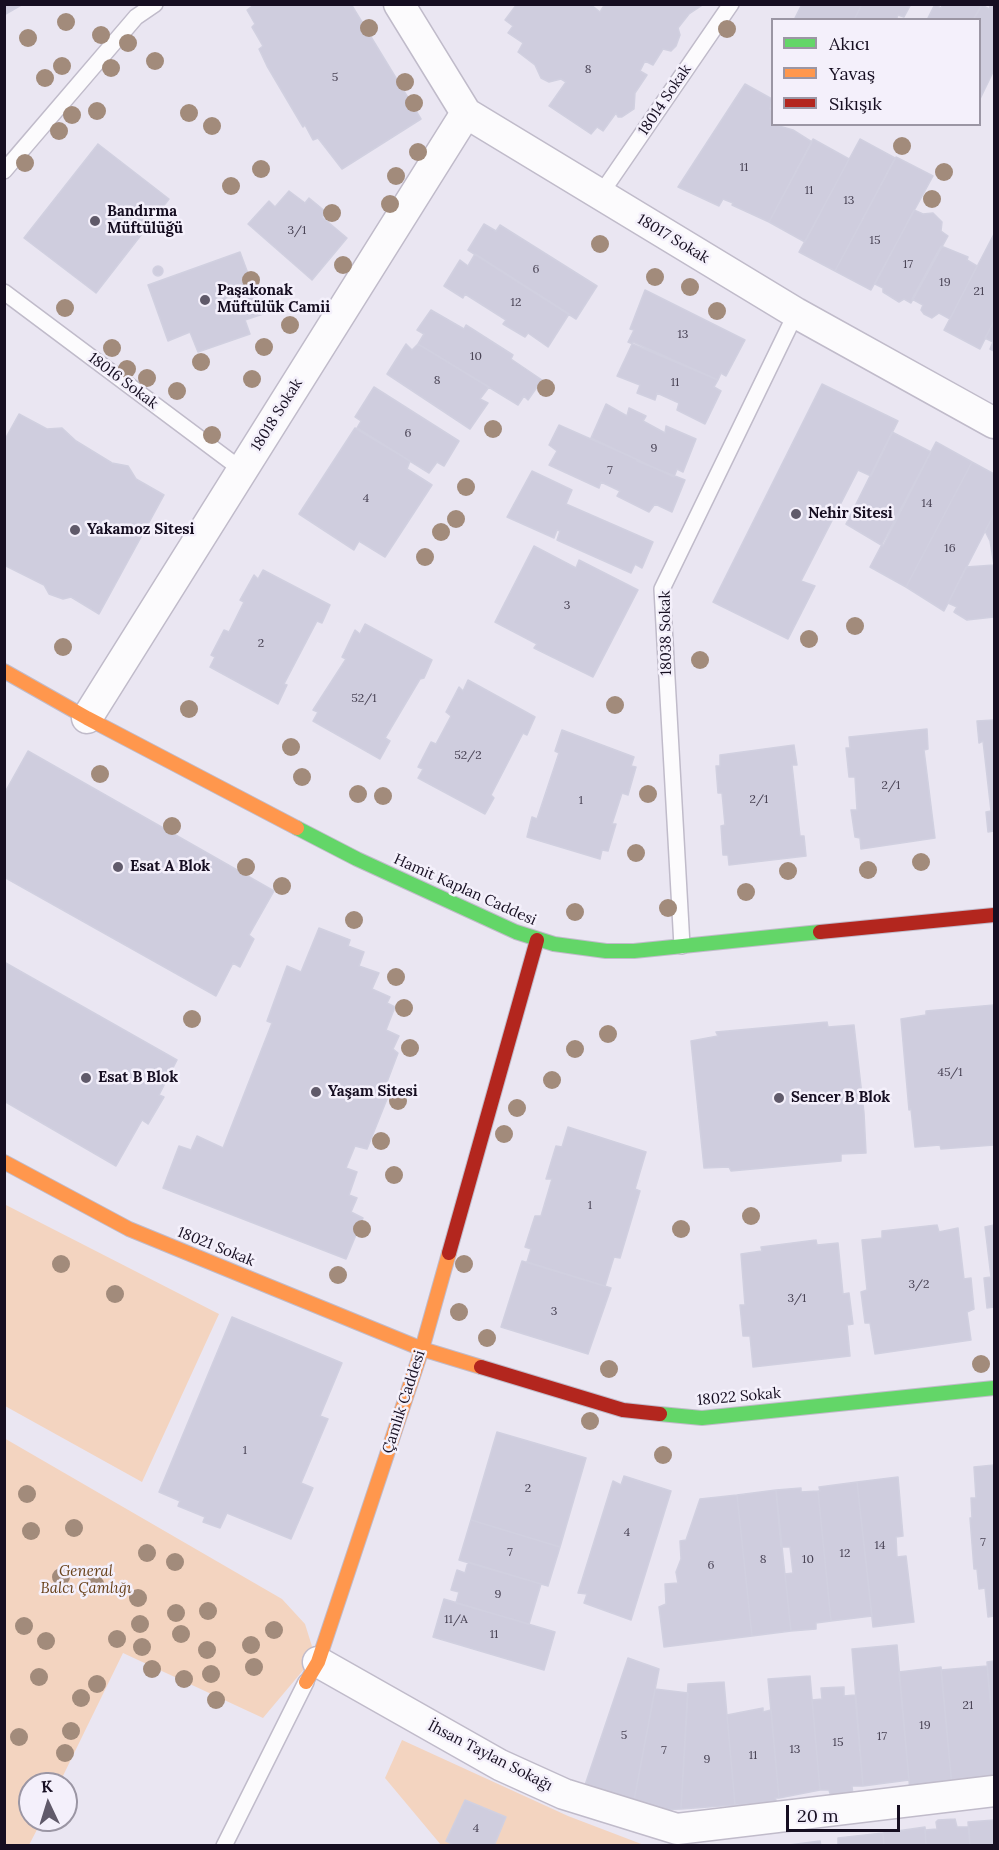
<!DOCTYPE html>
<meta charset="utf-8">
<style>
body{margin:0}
#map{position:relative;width:999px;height:1850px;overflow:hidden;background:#eae6f2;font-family:Lora,serif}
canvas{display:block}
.frame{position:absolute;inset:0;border:6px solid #160e21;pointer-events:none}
.legend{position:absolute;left:771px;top:18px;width:210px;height:108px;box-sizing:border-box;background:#f4f0fb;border:2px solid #9b96a4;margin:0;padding:8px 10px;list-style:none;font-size:18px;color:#160e21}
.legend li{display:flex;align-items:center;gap:12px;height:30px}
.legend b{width:30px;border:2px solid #9b96a4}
.north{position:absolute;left:18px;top:1772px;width:60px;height:60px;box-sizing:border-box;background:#f4f0fb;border:2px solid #9b96a4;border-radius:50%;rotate:356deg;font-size:16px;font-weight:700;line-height:24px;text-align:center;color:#160e21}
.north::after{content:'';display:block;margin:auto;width:21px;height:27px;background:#605a6a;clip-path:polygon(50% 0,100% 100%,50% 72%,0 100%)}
.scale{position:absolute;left:786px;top:1805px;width:114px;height:27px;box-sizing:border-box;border:3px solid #160e21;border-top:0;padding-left:8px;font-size:18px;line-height:21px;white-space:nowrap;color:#160e21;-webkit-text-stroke:4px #f4f0fb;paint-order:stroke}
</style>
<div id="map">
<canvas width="999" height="1850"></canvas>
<div class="frame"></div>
<ul class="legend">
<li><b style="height:8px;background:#63d668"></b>Akıcı</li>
<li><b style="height:8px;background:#ff974d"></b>Yavaş</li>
<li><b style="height:8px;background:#b3261e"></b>Sıkışık</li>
</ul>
<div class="north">K</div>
<div class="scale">20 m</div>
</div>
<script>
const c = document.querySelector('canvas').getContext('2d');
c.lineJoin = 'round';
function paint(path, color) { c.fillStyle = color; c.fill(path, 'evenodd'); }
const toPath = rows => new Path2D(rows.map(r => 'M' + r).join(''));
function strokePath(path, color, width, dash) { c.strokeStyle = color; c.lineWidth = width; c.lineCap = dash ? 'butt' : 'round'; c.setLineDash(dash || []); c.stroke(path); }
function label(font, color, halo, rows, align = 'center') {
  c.font = font + ' Lora,serif'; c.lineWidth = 5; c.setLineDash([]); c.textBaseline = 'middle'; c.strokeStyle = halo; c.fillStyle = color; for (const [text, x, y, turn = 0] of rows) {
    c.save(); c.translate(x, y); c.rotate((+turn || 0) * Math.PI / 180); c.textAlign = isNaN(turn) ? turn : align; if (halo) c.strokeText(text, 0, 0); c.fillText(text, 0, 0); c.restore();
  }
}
paint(toPath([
 [4,1204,219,1314,142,1482,5,1406],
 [4,1438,282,1599,305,1624,315,1656,263,1718,123,1653,59,1784,30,1784,30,1820,42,1820,29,1845,5,1845],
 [402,1740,568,1816,644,1845,441,1845,385,1778]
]), '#f3d4c0');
const building = toPath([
 [4,4,23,4,4,15,4,4],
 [255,4,351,4,421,119,342,169,318,138,313,140,305,125,303,127,267,66,259,49,263,46,252,27,255,24,247,10,255,4],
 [517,4,590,4,600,12,605,4,704,4,689,14,678,28,680,35,676,46,671,51,663,49,653,65,645,61,640,71,647,75,635,93,634,109,622,117,618,117,616,113,603,131,597,127,591,134,549,106,566,82,561,79,549,82,541,78,535,65,518,52,523,43,508,33,513,26,505,20,517,4],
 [802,4,862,4,854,20,794,20,802,4],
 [862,4,911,4,904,17,898,15,896,20,854,20,862,4],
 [935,4,941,8,943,4,982,4,973,20,927,20,935,4],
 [991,4,994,6,994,70,980,99,980,20,973,20,982,5,989,9,991,4],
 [745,84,772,99,770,109,772,111,772,124,793,130,812,142,769,222,732,205,733,203,723,199,719,206,678,187,745,84],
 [813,139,849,159,805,242,769,222,813,139],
 [860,139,895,158,835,271,799,252,860,139],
 [98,144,169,199,96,293,24,238,98,144],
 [896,157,933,176,871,290,835,271,896,157],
 [289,191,305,203,309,198,326,212,322,217,347,238,312,280,248,224,269,201,275,207,289,191],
 [914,210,923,214,933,213,942,222,941,231,948,236,911,303,904,299,899,302,883,292,883,288,875,284,914,210],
 [484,224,496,231,500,225,597,286,576,319,468,250,484,224],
 [994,234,994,321,980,349,944,330,994,234],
 [941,246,968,257,967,260,977,266,950,319,939,313,932,318,924,314,921,310,923,305,912,299,941,246],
 [240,252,263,314,245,320,250,334,198,352,190,332,168,341,148,285,240,252],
 [475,254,569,314,548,347,528,333,525,337,503,324,506,320,465,294,463,298,444,286,460,260,468,266,475,254],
 '153 271a5 5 0 1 1 10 0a5 5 0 1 1-10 0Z',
 [645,290,745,340,726,376,721,373,718,380,628,342,634,330,630,329,645,290],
 [431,310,464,329,466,325,513,355,511,359,542,380,528,400,524,396,518,405,418,344,424,334,417,330,431,310],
 [994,321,994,351,990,349,993,342,985,338,994,321],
 [633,342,718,380,714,387,721,391,705,424,677,410,679,403,657,393,655,400,637,393,640,385,617,376,633,342],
 [406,344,412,350,418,344,489,387,480,399,488,403,470,429,387,374,406,344],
 [822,384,898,421,871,476,858,470,801,581,815,586,788,639,713,602,822,384],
 [374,387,459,441,444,466,437,462,429,473,357,428,361,421,355,417,374,387],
 [606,404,627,416,629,408,646,416,643,421,665,433,666,426,696,439,683,472,677,469,674,477,591,438,606,404],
 [19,414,47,429,62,428,76,441,112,463,128,466,136,479,164,495,99,614,71,597,63,599,49,594,44,585,4,565,4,441,19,414],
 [559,425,636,459,637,461,685,480,672,512,655,504,649,512,617,496,620,491,601,482,599,488,549,465,557,451,549,445,559,425],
 [355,428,410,461,407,469,432,485,385,557,359,541,354,550,299,514,355,428],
 [892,432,931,452,883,546,846,524,892,432],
 [936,442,972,462,906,587,870,567,936,442],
 [972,462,994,474,994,514,944,611,906,587,972,462],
 [532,471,572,490,566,504,653,542,642,568,635,564,631,573,557,540,560,531,557,530,554,538,507,517,532,471],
 [994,514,994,617,967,620,954,612,957,607,948,603,966,567,994,565,990,541,985,531,994,514],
 [534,546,576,568,579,560,638,590,593,677,534,648,537,644,495,622,534,546],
 [263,570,330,605,322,623,317,621,284,684,287,685,278,704,210,667,215,657,211,655,224,630,229,632,244,602,240,600,254,575,258,579,263,570],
 [365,624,432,660,424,678,420,679,385,738,390,741,380,759,313,721,318,712,313,710,346,659,342,657,355,630,360,634,365,624],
 [468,680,535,717,527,735,523,733,491,795,494,798,485,814,418,778,423,769,418,767,431,742,436,744,451,716,446,712,459,687,463,691,468,680],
 [994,720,994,831,988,832,986,812,991,811,983,741,979,743,977,721,994,720],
 [927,729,928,749,924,750,935,838,861,849,860,838,855,837,851,810,857,810,855,777,849,777,846,748,850,748,849,737,927,729],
 [562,730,634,757,631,766,636,767,628,795,622,793,612,824,616,824,608,851,602,850,600,859,527,837,532,817,537,819,559,753,555,751,562,730],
 [794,745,797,765,792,765,800,836,804,836,806,856,729,865,728,855,723,855,721,826,725,825,722,793,718,793,716,766,720,766,720,755,794,745],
 [28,751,274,891,249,935,254,939,240,967,233,963,216,996,4,877,4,794,28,751],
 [319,928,350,940,348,946,364,952,359,966,379,973,372,989,390,997,387,1003,395,1007,386,1030,399,1036,393,1049,398,1053,384,1090,389,1094,367,1149,355,1146,346,1168,357,1172,349,1195,357,1198,351,1212,363,1218,346,1259,163,1188,179,1146,191,1150,197,1136,223,1148,272,1023,267,1021,287,966,301,972,319,928],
 [4,962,177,1060,159,1095,164,1097,148,1124,142,1120,116,1166,4,1101,4,962],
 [994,1005,994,1145,941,1149,940,1145,915,1147,911,1109,909,1110,901,1019,926,1015,926,1011,994,1005],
 [827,1022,828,1027,854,1025,864,1113,866,1153,841,1154,841,1161,731,1171,729,1167,704,1168,691,1041,718,1036,716,1032,827,1022],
 [568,1127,646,1152,635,1189,640,1191,620,1258,614,1257,605,1286,527,1262,531,1249,525,1247,535,1216,541,1216,552,1179,546,1179,556,1146,562,1147,568,1127],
 [937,1225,939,1232,958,1228,964,1279,971,1278,974,1309,967,1312,971,1340,875,1354,870,1323,865,1323,861,1292,867,1290,862,1240,882,1238,882,1231,937,1225],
 [994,1225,994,1313,994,1307,987,1308,984,1278,991,1277,985,1227,994,1225],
 [816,1240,817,1245,838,1243,843,1294,849,1293,853,1324,847,1325,850,1356,753,1367,750,1336,743,1336,740,1305,745,1305,741,1254,762,1251,761,1247,816,1240],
 [522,1261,611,1288,588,1354,501,1327,522,1261],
 [232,1317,342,1363,320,1416,328,1419,301,1483,313,1488,291,1539,227,1513,220,1528,203,1522,205,1517,178,1506,180,1501,159,1492,232,1317],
 [497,1432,586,1458,560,1547,471,1520,497,1432],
 [994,1465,994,1616,988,1617,985,1588,979,1589,977,1569,974,1569,970,1518,972,1518,971,1498,976,1498,974,1467,994,1465],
 [624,1476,671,1491,631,1620,584,1603,587,1594,578,1593,613,1481,621,1485,624,1476],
 [898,1477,903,1536,896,1537,897,1557,906,1556,914,1622,873,1627,857,1482,898,1477],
 [857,1482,872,1616,831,1621,818,1491,820,1491,819,1487,857,1482],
 [801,1488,801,1492,818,1491,831,1621,816,1623,816,1629,791,1631,785,1574,793,1573,790,1547,781,1547,776,1490,801,1488],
 [776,1490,791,1631,752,1636,737,1495,776,1490],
 [737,1495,752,1636,664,1647,659,1607,666,1604,665,1584,678,1583,676,1572,681,1559,680,1541,686,1540,700,1499,737,1495],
 [471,1520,560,1547,548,1586,459,1560,471,1520],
 [468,1562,541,1584,529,1624,456,1603,459,1592,451,1590,457,1570,465,1573,468,1562],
 [444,1599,555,1632,544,1670,433,1637,444,1599],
 [897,1645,909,1780,863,1786,852,1649,897,1645],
 [628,1658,659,1669,632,1811,582,1794,628,1658],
 [994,1661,994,1741,987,1662,994,1661],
 [987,1666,994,1741,994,1783,952,1786,941,1670,987,1666],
 [941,1667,952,1786,910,1791,899,1672,941,1667],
 [810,1676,820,1790,779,1798,768,1679,810,1676],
 [724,1682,735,1805,681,1809,688,1684,724,1682],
 [844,1687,844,1696,855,1695,863,1786,852,1786,853,1795,831,1797,829,1790,820,1790,812,1700,822,1699,821,1688,844,1687],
 [655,1689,688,1693,681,1809,632,1811,655,1689],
 [763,1708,763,1712,771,1710,779,1798,775,1798,777,1802,735,1805,727,1715,763,1708],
 [465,1800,506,1817,494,1846,456,1846,446,1841,465,1800],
 [955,1819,957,1827,969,1827,970,1846,926,1846,925,1830,937,1829,936,1822,938,1820,955,1819],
 [994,1820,994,1846,970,1846,968,1822,994,1820],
 [925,1827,926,1846,884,1846,883,1833,925,1827],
 [883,1833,884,1846,838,1846,838,1838,883,1833],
 [820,1841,821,1846,781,1846,820,1841]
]);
paint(building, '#cfcdde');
strokePath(building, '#d1d0e0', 1.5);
const lane = toPath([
 [4,171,136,17,155,4],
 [600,195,731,4],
 [4,292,242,470],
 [682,946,662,589,796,313],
 [224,1846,306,1682]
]);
const street = toPath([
 [399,4,466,113,796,313,994,423],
 [87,718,466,113],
 [318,1662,500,1765,564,1794,677,1829,994,1791]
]);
const fast = toPath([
 [297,828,357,859,516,932,554,944,606,951,634,951,820,932],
 [660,1414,702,1418,994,1388]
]);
const slow = toPath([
 [4,671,87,718,297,828],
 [4,1162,129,1229,422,1349,481,1367],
 [306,1682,318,1662,422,1349,449,1253]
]);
const jam = toPath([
 [820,932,994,915],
 [449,1253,537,940],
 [481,1367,623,1410,660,1414]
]);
strokePath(lane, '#c0bbca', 18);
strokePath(street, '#c0bbca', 33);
strokePath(fast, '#c0bbca', 16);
strokePath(slow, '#c0bbca', 16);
strokePath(jam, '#c0bbca', 16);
strokePath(lane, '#fcfbfd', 15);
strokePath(street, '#fcfbfd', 30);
strokePath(fast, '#63d668', 14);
strokePath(slow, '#ff974d', 14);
strokePath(jam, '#b3261e', 14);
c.fillStyle = '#a28b7b';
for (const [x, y] of [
 [66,22],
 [369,28],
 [727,29],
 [101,35],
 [28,38],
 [128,43],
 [155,61],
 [62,66],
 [111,68],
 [45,78],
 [405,82],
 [414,103],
 [97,111],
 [189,113],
 [72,115],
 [212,126],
 [59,131],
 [902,146],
 [418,152],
 [25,163],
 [261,169],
 [944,172],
 [396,176],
 [231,186],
 [932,199],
 [390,204],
 [332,213],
 [600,244],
 [343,265],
 [655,277],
 [251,280],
 [690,287],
 [65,308],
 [717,311],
 [290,325],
 [264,347],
 [112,348],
 [201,362],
 [127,369],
 [147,378],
 [252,379],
 [546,388],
 [177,391],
 [493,429],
 [212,435],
 [466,487],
 [456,519],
 [441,532],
 [425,557],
 [855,626],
 [809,639],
 [63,647],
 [700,660],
 [615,705],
 [189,709],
 [291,747],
 [100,774],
 [302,777],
 [358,794],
 [648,794],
 [383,796],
 [172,826],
 [636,853],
 [921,862],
 [246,867],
 [868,870],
 [788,871],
 [282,886],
 [746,892],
 [668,908],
 [575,912],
 [354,920],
 [396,977],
 [404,1008],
 [192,1019],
 [608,1034],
 [410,1048],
 [575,1049],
 [552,1080],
 [398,1101],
 [517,1108],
 [504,1134],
 [381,1141],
 [394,1175],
 [751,1216],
 [362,1229],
 [681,1229],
 [61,1264],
 [464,1264],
 [338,1275],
 [115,1294],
 [459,1312],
 [487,1338],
 [981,1364],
 [609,1369],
 [590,1421],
 [663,1455],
 [27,1494],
 [74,1528],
 [31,1531],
 [147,1553],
 [175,1562],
 [61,1577],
 [95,1584],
 [138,1598],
 [208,1611],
 [176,1613],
 [140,1624],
 [24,1626],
 [274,1630],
 [181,1634],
 [117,1639],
 [46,1641],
 [251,1645],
 [142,1647],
 [207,1650],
 [254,1667],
 [152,1669],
 [211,1674],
 [39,1677],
 [184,1679],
 [97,1684],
 [81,1698],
 [216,1700],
 [71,1731],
 [19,1737],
 [65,1753]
]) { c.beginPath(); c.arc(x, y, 9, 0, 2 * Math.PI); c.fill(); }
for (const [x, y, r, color] of [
 [95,221,6,"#605a6a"],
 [205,300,6,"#605a6a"],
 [796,514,6,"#605a6a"],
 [75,530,6,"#605a6a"],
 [118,867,6,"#605a6a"],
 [86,1078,6,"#605a6a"],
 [316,1092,6,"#605a6a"],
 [779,1098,6,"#605a6a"]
]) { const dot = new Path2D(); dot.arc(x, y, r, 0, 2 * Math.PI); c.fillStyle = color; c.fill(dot); strokePath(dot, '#f4f0fb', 2); }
label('12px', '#484254', null, [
 ["8",588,70],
 ["5",335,78],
 ["11",744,168],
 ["11",809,191],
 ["13",849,201],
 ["3/1",297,231],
 ["15",875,241],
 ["17",908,265],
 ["6",536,270],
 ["19",945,283],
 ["21",979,292],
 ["12",516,303],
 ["13",683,335],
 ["10",476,357],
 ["8",437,381],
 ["11",675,383],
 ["6",408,434],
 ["9",654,449],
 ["7",610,471],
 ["4",366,499],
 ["14",927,504],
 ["16",950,549],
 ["3",567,606],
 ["2",261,644],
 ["52/1",364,699],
 ["52/2",468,756],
 ["2/1",891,786],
 ["2/1",759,800],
 ["1",581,801],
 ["45/1",950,1073],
 ["1",590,1206],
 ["3/2",919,1285],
 ["3/1",797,1299],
 ["3",554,1312],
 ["1",245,1451],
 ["2",528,1489],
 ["4",627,1533],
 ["7",983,1543],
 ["14",880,1546],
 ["7",510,1553],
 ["12",845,1554],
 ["8",763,1560],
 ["10",808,1560],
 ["6",711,1566],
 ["9",498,1595],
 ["11/A",456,1620],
 ["11",494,1635],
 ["21",968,1706],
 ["19",925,1726],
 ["5",624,1736],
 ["17",882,1737],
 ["15",838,1743],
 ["13",795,1750],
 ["7",664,1751],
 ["11",753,1756],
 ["9",707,1760],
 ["4",476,1829]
]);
label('15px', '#160e21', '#f4f0fb', [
 ["18014 Sokak",665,100,-56],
 ["18017 Sokak",673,239,31],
 ["18016 Sokak",123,381,37],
 ["18018 Sokak",277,415,-58],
 ["18038 Sokak",666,633,-91],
 ["Hamit Kaplan Caddesi",465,890,24],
 ["18021 Sokak",216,1247,22],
 ["18022 Sokak",739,1397,-5],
 ["Çamlık Caddesi",404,1402,-72],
 ["İhsan Taylan Sokağı",490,1756,27]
]);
label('bold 15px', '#160e21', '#f4f0fb', [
 ["Bandırma",107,212],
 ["Müftülüğü",107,229],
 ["Paşakonak",217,291],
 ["Müftülük Camii",217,308],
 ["Nehir Sitesi",808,514],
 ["Yakamoz Sitesi",87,530],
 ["Esat A Blok",130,867],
 ["Esat B Blok",98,1078],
 ["Yaşam Sitesi",328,1092],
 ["Sencer B Blok",791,1098]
], 'left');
label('italic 15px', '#68411a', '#f4f0fb', [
 ["General",86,1572],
 ["Balcı Çamlığı",86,1589]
]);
</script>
